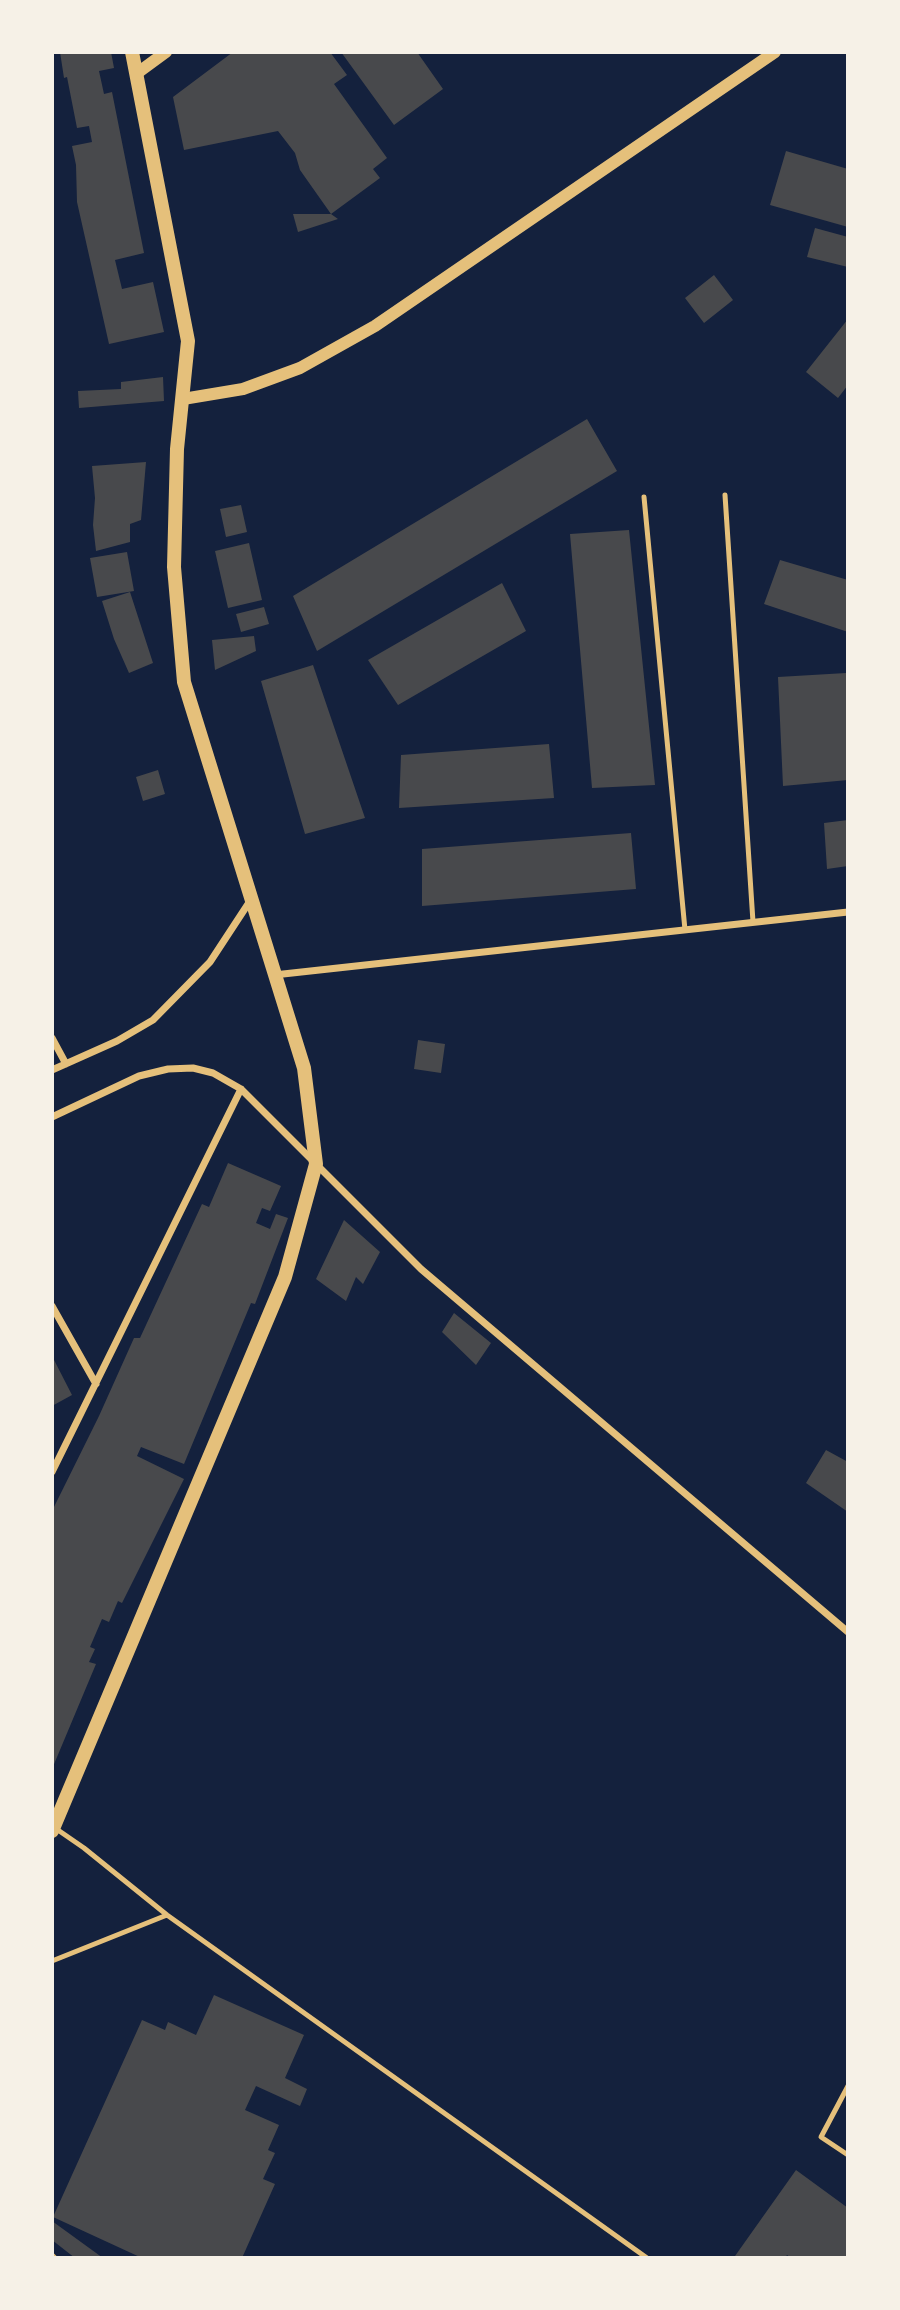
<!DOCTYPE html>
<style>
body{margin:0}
#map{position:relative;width:900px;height:2310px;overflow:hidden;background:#14213d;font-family:"Libre Baskerville",serif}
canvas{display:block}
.frame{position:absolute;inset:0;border:54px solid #f6f1e7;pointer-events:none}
</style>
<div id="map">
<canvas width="900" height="2310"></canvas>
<div class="frame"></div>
</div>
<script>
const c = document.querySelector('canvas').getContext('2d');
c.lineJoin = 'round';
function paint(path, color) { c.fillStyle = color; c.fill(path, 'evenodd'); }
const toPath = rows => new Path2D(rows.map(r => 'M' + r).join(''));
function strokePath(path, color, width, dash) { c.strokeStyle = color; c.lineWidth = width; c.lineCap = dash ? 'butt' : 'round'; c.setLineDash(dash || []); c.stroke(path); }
paint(toPath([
 [60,52,111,52,114,68,99,71,104,94,112,92,144,253,115,260,122,289,153,282,164,332,109,344,77,202,76,165,72,146,92,142,89,126,77,128,67,77,64,78],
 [233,52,330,52,347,75,334,84,387,158,373,169,380,178,331,214,300,170,295,153,278,131,184,150,173,97],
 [341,52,417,52,443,89,394,125],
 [786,151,848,169,848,227,770,205],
 [293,214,331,214,338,219,298,232],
 [815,228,848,237,848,267,807,257],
 [714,275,733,300,704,323,685,298],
 [848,319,848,385,838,398,806,372],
 [163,377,164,401,79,408,78,391,121,389,121,382],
 [587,419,617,471,317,651,293,596],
 [146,462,141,520,130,524,130,542,96,551,93,525,95,498,92,466],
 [241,505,247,532,226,537,220,509],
 [629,530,655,785,592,788,570,534],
 [249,543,262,600,228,608,215,551],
 [127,552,134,591,97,597,90,558],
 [780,560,848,580,848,632,764,604],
 [502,583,526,631,398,705,368,660],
 [130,592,153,663,129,673,114,639,102,601],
 [264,607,269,624,241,632,236,614],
 [254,636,256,651,215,670,212,640],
 [313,665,365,818,305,834,261,681],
 [846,673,848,780,783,786,778,677],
 [549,744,554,798,399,808,401,755],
 [158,770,165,794,143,801,136,777],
 [848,820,848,866,827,869,824,823],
 [631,833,636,889,422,906,422,849],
 [418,1040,445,1044,441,1073,414,1069],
 [228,1163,281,1186,270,1211,262,1208,256,1223,270,1229,276,1214,288,1218,255,1304,251,1303,184,1464,141,1447,137,1456,184,1479,122,1603,118,1601,109,1622,102,1619,90,1647,95,1649,89,1662,96,1664,52,1769,52,1511,99,1416,134,1338,140,1338,202,1204,209,1207],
 [344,1220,380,1252,363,1284,356,1277,346,1301,316,1279],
 [454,1313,491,1343,476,1365,442,1332],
 [52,1356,72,1395,52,1406],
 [826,1450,848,1462,848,1512,806,1483],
 [214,1995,304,2035,285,2078,307,2089,300,2106,256,2086,245,2110,279,2125,268,2150,275,2153,263,2179,275,2184,242,2258,142,2258,53,2217,142,2020,165,2030,168,2022,196,2035],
 [796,2170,848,2208,848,2258,791,2258,787,2255,785,2258,737,2258,735,2256],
 [52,2221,103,2258,75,2258,52,2240]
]), '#48494c');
strokePath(toPath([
 [725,495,753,922],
 [644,497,685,930],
 [55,1828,84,1848,167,1915,647,2258],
 [52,1961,167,1915],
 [848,2086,821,2137,848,2155],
 [52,2255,55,2258]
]), '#e5c07b', 5);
strokePath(toPath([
 [274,975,848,912],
 [52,1038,66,1064],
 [52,1070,117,1041,153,1020,210,962,250,901],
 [52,1117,139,1076,168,1069,193,1068,213,1073,241,1089,421,1269,848,1632],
 [52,1306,96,1384],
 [52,1472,241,1089]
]), '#e5c07b', 7);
strokePath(toPath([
 [136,74,166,52],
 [183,399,243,389,300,368,375,326,775,52]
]), '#e5c07b', 12);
strokePath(toPath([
 [52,1831,285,1277,316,1164,304,1068,184,682,174,567,177,449,188,341,132,52]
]), '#e5c07b', 14);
</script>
